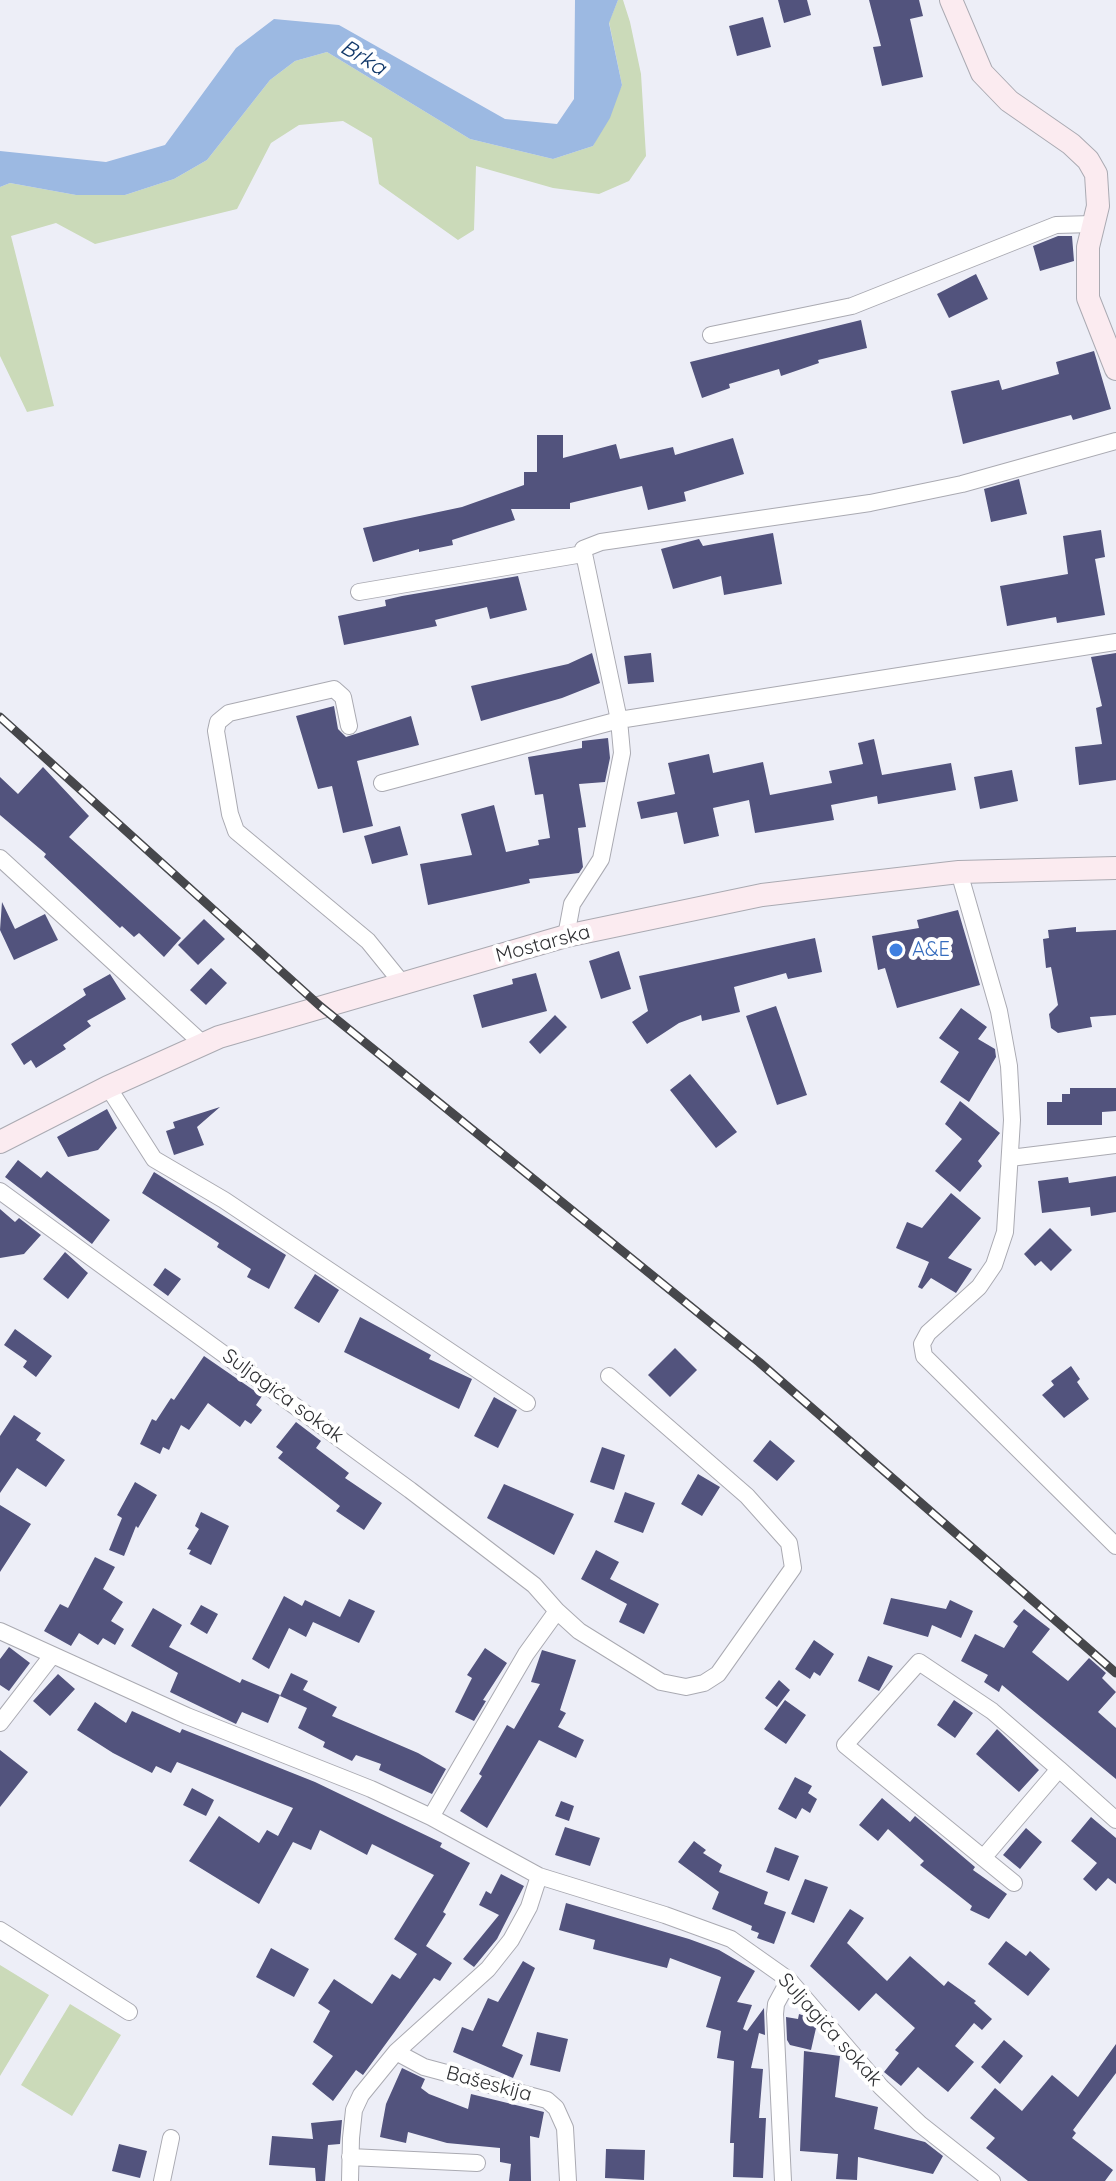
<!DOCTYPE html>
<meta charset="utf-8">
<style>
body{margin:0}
canvas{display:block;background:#edeef7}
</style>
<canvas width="1116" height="2181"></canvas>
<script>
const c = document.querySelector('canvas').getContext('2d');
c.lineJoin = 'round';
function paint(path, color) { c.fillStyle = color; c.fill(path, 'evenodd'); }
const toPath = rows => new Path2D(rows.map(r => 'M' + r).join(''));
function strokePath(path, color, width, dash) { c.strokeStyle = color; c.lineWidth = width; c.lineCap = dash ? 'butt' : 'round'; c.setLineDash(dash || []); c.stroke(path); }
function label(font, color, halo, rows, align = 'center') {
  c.font = font + ' Quicksand,sans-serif'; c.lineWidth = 8; c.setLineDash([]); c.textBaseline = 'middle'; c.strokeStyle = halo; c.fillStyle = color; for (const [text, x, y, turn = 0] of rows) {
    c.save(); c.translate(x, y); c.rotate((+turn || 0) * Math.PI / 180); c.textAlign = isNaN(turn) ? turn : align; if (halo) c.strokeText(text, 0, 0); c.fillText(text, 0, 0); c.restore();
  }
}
paint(toPath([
 [618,0,623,0,630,22,641,74,646,156,629,181,599,194,553,188,476,166,474,230,458,240,379,184,372,138,343,121,299,125,271,143,237,209,95,244,56,223,11,236,54,406,27,412,0,356,0,187,10,183,76,195,125,195,174,179,207,160,270,80,295,61,327,52,470,139,553,159,593,146,622,85,609,22],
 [0,1965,49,1995,0,2076],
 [70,2004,121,2035,72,2116,21,2085]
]), '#cbdab9');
paint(toPath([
 [575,0,618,0,609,23,622,85,610,118,593,146,553,159,470,139,327,52,295,61,270,80,207,160,174,179,125,195,76,195,10,183,0,187,0,151,106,162,165,145,236,48,274,19,339,25,505,119,557,124,574,99]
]), '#9cb9e2');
paint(toPath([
 [778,0,807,0,811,15,784,23],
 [869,0,919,0,923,16,910,19,923,77,882,86,873,47,881,46],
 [763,17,771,47,737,56,729,26],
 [1058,236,1072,236,1074,261,1040,271,1033,246],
 [976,274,988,299,949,318,937,294],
 [861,320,867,348,818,360,819,363,781,376,779,369,729,384,730,388,702,398,690,362],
 [1094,351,1111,409,1073,420,1071,415,963,444,951,391,999,380,1002,390,1059,374,1056,362],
 [537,435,563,435,563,458,616,444,620,459,673,447,675,455,733,438,744,474,684,492,686,501,648,510,642,486,570,503,570,509,511,509,515,520,452,540,453,545,419,552,419,549,373,562,363,528,462,507,524,485,524,472,537,472],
 [1019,479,1027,514,991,522,984,489],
 [1101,530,1105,557,1095,559,1105,615,1057,623,1056,617,1007,626,1000,586,1068,574,1063,536],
 [773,533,782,584,724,595,721,576,673,589,661,549,699,539,703,546],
 [518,576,527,610,490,619,487,607,435,620,437,626,344,645,338,616,386,606,385,600,402,596],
 [592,653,600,683,562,698,481,721,471,686,568,664],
 [651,653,654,682,628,684,624,656],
 [1116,653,1116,780,1079,785,1075,747,1102,744,1096,708,1102,706,1091,657],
 [334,706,338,729,346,737,411,716,419,745,357,761,373,826,343,833,332,786,318,789,296,716],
 [608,738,610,758,605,782,579,784,586,827,578,828,583,867,579,873,529,879,530,883,428,905,420,864,472,855,461,814,494,805,506,852,539,845,538,840,550,838,543,794,535,795,528,757,582,748,582,741],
 [874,739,882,775,951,763,956,790,878,804,877,796,831,805,834,820,755,833,749,800,713,808,719,836,684,844,677,812,641,819,637,802,675,794,668,763,709,754,713,773,763,762,770,795,832,783,829,771,863,764,858,743],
 [43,767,89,816,69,837,181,938,164,957,139,933,134,937,122,926,120,928,44,857,46,854,0,815,0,777,18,794],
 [1012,770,1018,801,980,809,974,777],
 [400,826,408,855,372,864,364,836],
 [2,902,15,929,45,914,58,940,14,960,0,930],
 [958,910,980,985,897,1008,885,968,878,970,872,936,919,928,917,920],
 [204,919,225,939,198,965,178,945],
 [1076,927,1076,932,1116,930,1116,1015,1090,1017,1092,1027,1058,1033,1051,1028,1049,1014,1058,1005,1051,967,1046,968,1043,939,1049,938,1048,930],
 [815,938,822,972,788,979,786,973,734,987,740,1012,702,1021,701,1015,679,1023,647,1044,632,1022,648,1011,639,976],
 [619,951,631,989,601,999,589,961],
 [211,968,227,983,206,1005,190,990],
 [536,973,547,1011,482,1028,473,995,513,984,512,979],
 [110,974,126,999,87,1021,91,1026,63,1045,66,1049,36,1068,31,1060,24,1065,11,1044,86,995,83,989],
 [776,1006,807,1095,777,1105,746,1016],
 [961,1008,987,1027,978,1039,995,1049,996,1057,969,1102,940,1082,959,1052,939,1038],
 [555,1015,567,1027,540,1054,529,1042],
 [690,1074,737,1132,716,1148,670,1090],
 [1070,1088,1116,1088,1116,1111,1102,1112,1102,1125,1047,1125,1047,1102,1062,1102,1062,1094,1070,1094],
 [960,1101,1000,1133,978,1161,982,1166,960,1192,935,1171,962,1139,945,1124],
 [220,1107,197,1127,204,1145,174,1155,166,1131,175,1128,173,1122],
 [107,1109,117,1128,98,1150,68,1157,57,1137],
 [18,1160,41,1178,47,1171,110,1220,92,1244,5,1177],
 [154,1172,286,1255,269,1289,247,1277,251,1269,217,1247,219,1243,142,1193],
 [1116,1176,1116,1212,1091,1216,1090,1207,1042,1213,1038,1181,1068,1177,1069,1183],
 [951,1193,981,1218,948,1258,972,1269,956,1293,931,1278,922,1289,918,1287,929,1262,896,1248,907,1222,922,1228],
 [0,1209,15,1222,19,1218,41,1235,24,1254,0,1258],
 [1050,1228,1072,1250,1051,1271,1041,1261,1035,1266,1024,1254],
 [65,1252,88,1273,68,1299,43,1279],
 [165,1268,181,1279,168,1296,153,1285],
 [315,1274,339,1290,319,1323,294,1308],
 [360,1317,431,1355,429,1359,472,1379,459,1409,344,1352],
 [15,1329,52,1356,36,1377,23,1367,27,1361,4,1345],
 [675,1348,697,1370,670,1397,648,1375],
 [204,1356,262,1396,256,1405,262,1410,251,1424,245,1420,240,1427,208,1403,189,1430,181,1425,169,1450,163,1447,160,1454,140,1444,152,1419,156,1421,171,1398,174,1400],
 [1071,1366,1080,1379,1077,1382,1089,1399,1064,1418,1042,1395,1054,1385,1051,1381],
 [494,1397,517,1410,498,1448,474,1436],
 [14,1415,41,1433,36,1440,65,1460,46,1487,17,1468,0,1493,0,1436],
 [296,1422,321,1441,316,1448,349,1473,345,1478,382,1503,364,1530,336,1511,340,1506,278,1458,283,1452,276,1447],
 [770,1440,795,1461,777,1481,753,1461],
 [602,1447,625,1455,614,1490,590,1482],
 [698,1474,720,1487,702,1516,681,1504],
 [135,1482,157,1495,138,1528,136,1526,124,1556,109,1550,122,1518,117,1515],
 [504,1484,574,1514,554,1555,487,1518],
 [625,1492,655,1503,643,1533,614,1522],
 [0,1505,31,1524,0,1572],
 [201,1512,229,1526,211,1565,189,1554,191,1550,187,1549,199,1529,195,1526],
 [596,1550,619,1562,610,1579,659,1604,644,1634,619,1622,627,1604,581,1579],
 [95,1557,115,1567,103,1589,123,1602,111,1621,124,1629,115,1645,103,1638,98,1645,79,1633,71,1646,44,1631,60,1604,68,1608],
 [284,1596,302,1606,305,1600,340,1617,349,1599,375,1611,359,1643,313,1622,306,1637,289,1628,269,1669,252,1659],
 [891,1598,946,1609,950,1600,973,1611,961,1638,932,1625,928,1637,883,1624],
 [201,1605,218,1614,207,1634,190,1624],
 [153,1608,182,1625,169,1647,240,1683,242,1679,280,1695,268,1723,242,1712,236,1724,170,1692,178,1673,131,1646],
 [1024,1609,1050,1629,1032,1652,1068,1681,1089,1658,1106,1673,1102,1678,1116,1692,1098,1712,1116,1728,1116,1779,1002,1685,999,1692,984,1682,988,1675,961,1661,975,1634,1004,1648,1018,1626,1013,1622],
 [814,1640,834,1654,820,1676,814,1672,810,1679,795,1669],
 [9,1647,30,1663,9,1691,0,1685,0,1659],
 [485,1648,507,1663,483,1700,486,1701,474,1721,455,1712,472,1678,467,1675],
 [542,1650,576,1660,560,1710,566,1713,558,1727,584,1740,576,1758,539,1740,487,1828,460,1811,482,1776,479,1774,507,1725,514,1729,540,1684,531,1682],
 [868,1656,893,1666,879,1691,858,1681],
 [291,1673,308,1681,303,1690,337,1707,332,1716,418,1753,446,1769,432,1794,379,1770,381,1764,356,1755,352,1761,323,1747,325,1742,298,1728,307,1708,280,1696],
 [58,1674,75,1689,50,1716,33,1701],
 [779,1680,790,1690,777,1707,765,1698],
 [785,1700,806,1715,786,1744,764,1729],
 [954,1700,973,1713,955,1738,937,1725],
 [95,1702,126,1723,132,1711,180,1733,182,1729,315,1782,442,1843,440,1847,470,1863,443,1912,446,1914,426,1946,452,1963,440,1981,434,1978,363,2075,356,2070,333,2101,312,2084,333,2056,313,2042,330,2011,318,2003,334,1979,372,2004,392,1974,400,1979,417,1954,394,1939,434,1875,372,1844,367,1855,320,1830,311,1850,293,1842,259,1904,189,1861,219,1816,259,1843,267,1830,278,1836,293,1808,177,1762,171,1773,156,1766,152,1773,113,1753,77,1730],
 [997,1729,1039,1770,1019,1792,976,1754],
 [0,1750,28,1772,0,1807],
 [795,1777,812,1786,808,1793,817,1799,810,1813,802,1808,796,1819,778,1809],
 [192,1788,214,1800,206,1816,183,1805],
 [882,1798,910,1822,915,1816,975,1867,973,1870,1007,1894,989,1919,970,1910,972,1906,920,1865,924,1861,888,1829,878,1841,859,1825],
 [561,1801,574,1806,569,1821,555,1816],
 [1091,1817,1116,1838,1116,1884,1108,1878,1096,1891,1083,1879,1097,1863,1071,1841],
 [565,1827,600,1838,590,1866,555,1855],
 [1026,1828,1042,1842,1020,1869,1003,1855],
 [694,1841,706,1850,703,1853,722,1865,719,1872,768,1892,764,1904,786,1912,774,1944,757,1938,759,1933,751,1930,752,1926,712,1909,719,1892,678,1862],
 [775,1847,799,1856,789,1881,766,1872],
 [501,1874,524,1886,497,1939,474,1967,463,1959,499,1915,479,1905,486,1891,491,1894],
 [805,1879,828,1887,814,1923,791,1914],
 [566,1903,689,1939,719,1950,755,1971,737,2002,752,2005,743,2029,747,2031,764,2008,765,2035,759,2033,751,2068,763,2069,759,2118,766,2118,763,2178,733,2177,734,2143,730,2143,734,2061,717,2058,721,2031,706,2027,721,1977,670,1958,667,1968,593,1949,595,1940,559,1930],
 [850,1909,864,1918,847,1943,887,1981,910,1956,944,1986,948,1981,976,2001,974,2003,992,2019,982,2030,974,2023,955,2046,974,2062,948,2092,918,2067,901,2086,884,2072,899,2053,895,2050,915,2028,876,1993,859,2011,810,1966],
 [1006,1941,1026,1956,1030,1951,1050,1969,1028,1996,988,1964],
 [271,1948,309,1969,294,1997,256,1977],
 [523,1961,535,1968,502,2046,523,2055,513,2078,453,2052,462,2027,473,2031,488,1998,498,2002],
 [799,2014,805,2016,816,2028,811,2050,790,2045,787,2040,786,2017,798,2019],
 [537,2032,568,2039,560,2072,530,2065],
 [1004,2040,1023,2056,1000,2084,981,2067],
 [1116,2044,1116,2073,1073,2130,1076,2133,1072,2138,1113,2170,1105,2181,1028,2181,986,2148,995,2138,970,2118,995,2088,1022,2111,1052,2075,1078,2097],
 [804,2051,840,2056,835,2097,878,2107,874,2129,925,2142,943,2156,933,2174,858,2157,857,2180,836,2179,838,2154,800,2151],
 [402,2068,425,2079,421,2088,429,2094,468,2109,471,2094,544,2112,539,2138,530,2136,531,2181,509,2181,511,2164,500,2162,500,2148,447,2143,408,2132,406,2143,380,2137,386,2104],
 [342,2120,340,2144,328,2145,325,2181,316,2181,315,2168,269,2165,272,2136,313,2139,311,2123],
 [119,2144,147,2151,140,2178,112,2171],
 [606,2149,645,2150,644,2180,605,2178]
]), '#52537d');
const street = toPath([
 [711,335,852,306,1056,225,1093,224],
 [359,592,583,554],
 [349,726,343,697,334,689,229,713,218,722,216,731,230,814,236,831,368,941,402,983],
 [382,783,619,720,1116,642],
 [0,858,203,1044],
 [959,872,999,1011,1009,1066,1012,1120,1005,1232,994,1265,979,1287,928,1333,922,1344,924,1356,1116,1546],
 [566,936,572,904,601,859,622,753,619,720,583,549,601,542,870,503,962,484,1116,441],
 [108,1087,154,1159,224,1200,527,1403],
 [1010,1158,1116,1145],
 [0,1191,410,1490,534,1585,557,1611,526,1654,431,1817],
 [557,1611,579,1631,661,1682,686,1687,704,1683,718,1674,793,1568,789,1543,747,1496,609,1376],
 [0,1631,187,1716,371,1789,431,1817,539,1876,665,1915,731,1939,789,1980,881,2087,920,2124,992,2181],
 [0,1723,51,1657],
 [983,1858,1059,1769,1116,1820],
 [1014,1883,845,1745,919,1662,992,1711,1059,1769],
 [0,1930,129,2012],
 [396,2052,424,2067,547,2100,556,2108,565,2128,568,2181],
 [350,2157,477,2163],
 [162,2181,171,2138],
 [350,2181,351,2138,354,2110,361,2095,396,2052,488,1969,511,1940,529,1907,539,1876],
 [783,2181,775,2014,776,2004,789,1980]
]);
const secondary = toPath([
 [951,0,982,73,1009,101,1071,144,1088,160,1096,174,1098,206,1088,247,1088,298,1116,369],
 [0,1142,108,1087,219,1037,566,936,762,895,855,884,959,872,1116,868]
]);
strokePath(street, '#aaaab2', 18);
strokePath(secondary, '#aaaab2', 24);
strokePath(street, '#fff', 16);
strokePath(secondary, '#fbebf0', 22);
const rail = toPath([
 [0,717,320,1006,759,1362,1116,1673]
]);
strokePath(rail, '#46474b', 9);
strokePath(rail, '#fff', 6, [18]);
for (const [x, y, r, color] of [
 [896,950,8,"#3f7fe0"]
]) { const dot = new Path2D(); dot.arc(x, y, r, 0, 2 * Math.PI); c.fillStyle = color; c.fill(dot); strokePath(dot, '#fff', 3); }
label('20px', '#2f3033', '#fff', [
 ["Mostarska",543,944,-15],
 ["Suljagića sokak",283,1396,36],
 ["Suljagića sokak",830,2030,48],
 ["Bašeskija",489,2084,15]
]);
label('20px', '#366cbe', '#fff', [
 ["A&E",912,950]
], 'left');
label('italic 22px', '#11386a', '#fff', [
 ["Brka",363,58,31]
]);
</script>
